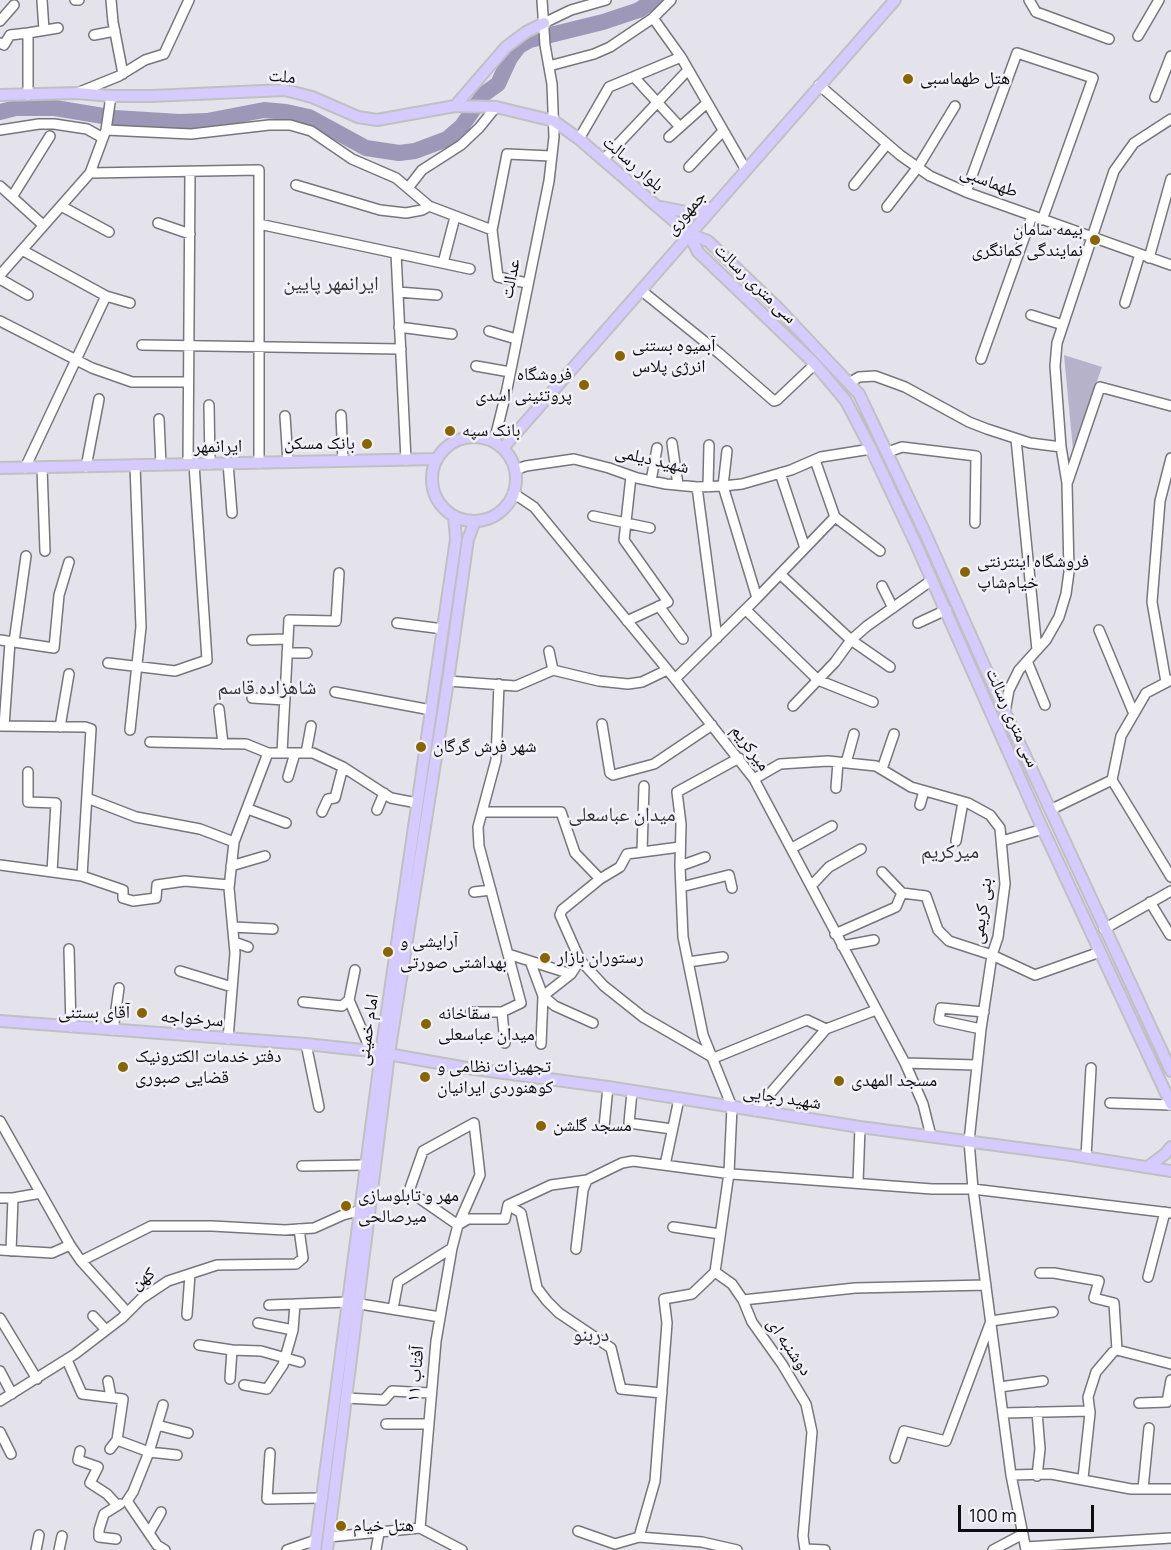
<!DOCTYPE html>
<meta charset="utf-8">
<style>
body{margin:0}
#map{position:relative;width:1171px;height:1550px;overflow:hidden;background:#e4e3eb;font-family:Manrope,sans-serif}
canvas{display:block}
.scale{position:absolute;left:958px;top:1505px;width:136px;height:27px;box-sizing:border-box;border:3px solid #0d0c0f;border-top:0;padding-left:8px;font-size:18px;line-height:21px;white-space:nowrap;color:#0d0c0f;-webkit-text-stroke:4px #f2f1f8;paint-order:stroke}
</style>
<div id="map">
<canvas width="1171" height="1550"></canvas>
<div class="scale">100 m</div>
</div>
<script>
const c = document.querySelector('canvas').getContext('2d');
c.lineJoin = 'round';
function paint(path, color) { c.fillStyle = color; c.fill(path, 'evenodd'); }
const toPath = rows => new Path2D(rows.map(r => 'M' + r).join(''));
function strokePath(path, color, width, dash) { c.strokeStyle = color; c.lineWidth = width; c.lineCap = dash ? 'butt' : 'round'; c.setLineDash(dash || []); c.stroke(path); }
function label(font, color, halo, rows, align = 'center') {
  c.font = font + ' Manrope,"Noto Naskh Arabic",sans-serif'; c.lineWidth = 5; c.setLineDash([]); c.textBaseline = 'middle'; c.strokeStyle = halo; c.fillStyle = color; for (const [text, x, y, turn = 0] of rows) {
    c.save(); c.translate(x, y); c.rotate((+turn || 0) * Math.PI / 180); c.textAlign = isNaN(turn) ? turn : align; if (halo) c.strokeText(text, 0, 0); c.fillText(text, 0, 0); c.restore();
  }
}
paint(toPath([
 [1064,355,1102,367,1073,450]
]), '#b6b2ca');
strokePath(toPath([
 [0,112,16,108,55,108,115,118,179,122,207,121,264,110,286,112,309,117,366,148,399,153,415,151,447,139,462,126,484,94,498,84,510,58,519,46,530,40,603,22,639,10,654,0]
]), '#9d97b8', 16);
const minor = toPath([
 [42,0,44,30],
 [75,0,79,0],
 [111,0,113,22,123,74],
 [1029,0,1036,12,1109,39],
 [653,18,681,57,746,170],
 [0,21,14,5],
 [544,23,571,10,606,0],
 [94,35,115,31],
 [1138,36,1159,0],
 [0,43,4,45,10,35,28,33],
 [549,66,594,54,610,47,653,18,671,0],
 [634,77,680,127],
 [819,85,900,155,930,176,966,192,1171,265],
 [77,93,119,76,145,60,164,54,189,0],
 [28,95,28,33,58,28],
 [1155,97,1171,56],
 [0,130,39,124,54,124,87,129,103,138],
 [106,130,191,134,269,125,290,125,311,131,352,159,396,178,429,206,492,230],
 [669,137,707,103],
 [579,139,609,87,681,57],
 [603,160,688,70],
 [689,167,723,131],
 [90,173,259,170,259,463],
 [296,185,380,210,406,213,422,210,429,206],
 [854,185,887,144],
 [0,186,43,225],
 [408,188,422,170,461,145,479,128,496,107],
 [966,192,1017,53,1093,78,1042,220],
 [12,197,50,136],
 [61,206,109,232],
 [887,207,918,167,955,106],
 [158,223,190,234],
 [259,224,470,269],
 [22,250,106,296,25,468],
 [396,253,406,460],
 [1149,258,1171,179],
 [443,263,455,217],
 [0,275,90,173,106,130,111,96],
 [0,279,28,295],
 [527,283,498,277,492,230,507,154,551,156],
 [642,291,720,354,774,401,777,400,815,364],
 [398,292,437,295],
 [106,296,130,303],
 [1125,303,1140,254],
 [1031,315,1063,325],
 [0,321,92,368,132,382,188,382],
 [399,327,452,334],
 [489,331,516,339],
 [142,345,401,349],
 [981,359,1032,216],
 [476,366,510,372],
 [849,383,859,377,875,376,905,387,969,422,987,429,1030,443,1061,447],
 [209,405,210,464],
 [341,415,343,461],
 [285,416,288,462],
 [159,419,161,465],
 [1016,439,1037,650],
 [494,442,507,389,549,181,554,137,552,84,545,45,542,0],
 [672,443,678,485],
 [727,451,723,486,757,598],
 [888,452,902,447,976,456,975,523],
 [815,460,835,517,880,551],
 [228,463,232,513],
 [188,464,190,172],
 [86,467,99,399],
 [42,468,45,551],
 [515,470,526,466,574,459,609,468,637,478,666,484,697,487,723,486,742,484,791,470,821,457,871,449],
 [780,473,805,548],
 [651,481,657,448],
 [1068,481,1100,387,1171,406],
 [697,487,717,638],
 [708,487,709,445],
 [513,493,534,507,675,679,754,779,905,1063,923,1104,931,1136],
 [593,516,650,528],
 [780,574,851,640,890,667],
 [882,586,893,608],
 [659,606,683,639],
 [746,610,818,680,873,702],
 [627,621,668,602,624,540,631,476],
 [397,623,443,629],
 [918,623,946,610],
 [1099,630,1134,714],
 [0,640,54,648,59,595,69,562],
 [252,640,288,639],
 [14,642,26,556],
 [549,651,553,670],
 [287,653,307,653],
 [1027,661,1045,705],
 [108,663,175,671,207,660,194,464],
 [675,679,757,598,835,517],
 [448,681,516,686,553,670,599,681,628,684,642,682,667,670],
 [1166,682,1152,602,1160,501,1171,458],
 [335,692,431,710],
 [252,698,285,700],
 [793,706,835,662,851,640,867,626,932,580],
 [219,709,223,744],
 [1005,712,1009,690,1019,670,1046,640,1059,617,1066,594,1069,572,1067,483,1061,447,1055,366,1057,343,1114,171,1134,143,1171,119],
 [602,724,610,773,613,775,654,764,712,725],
 [0,726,85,727,91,729,82,876],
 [4,726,10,642],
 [60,727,69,674],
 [130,730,141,627,135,465],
 [150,742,246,744,268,753,313,753,343,767,391,798,417,803],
 [282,753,289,620,336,621,339,573],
 [306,753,311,726],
 [739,758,677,792,681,824,680,866,683,937,703,1035,732,1107,729,1173,715,1272,732,1284,743,1300,752,1322,782,1364,806,1404,812,1432,803,1536,805,1550],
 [846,763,854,734],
 [882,769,894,734],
 [28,772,28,802,56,803,52,872],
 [288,777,295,753],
 [754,779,780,764,828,761,876,766,911,787,968,803,990,815,1000,828,1005,884,998,937,992,955,981,1029,969,1141,973,1189,1011,1475,1026,1550],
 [1112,780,1121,736,1146,693,1171,680],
 [1112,780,1171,877],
 [836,788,838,762],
 [87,798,136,817,200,829,234,842],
 [920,805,924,791],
 [248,809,286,823],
 [377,810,384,793],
 [1050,810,1112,780],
 [322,812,328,799,335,798,343,767],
 [482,812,561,812,575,853,600,879],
 [956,841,963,802],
 [1002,841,1043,829],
 [680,847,627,854,620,867,600,879,562,910,560,915,580,960,604,986,643,1017,714,1058],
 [792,848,832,826],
 [642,852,644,786],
 [0,865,82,876,123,890,123,898,133,901,156,898,157,885,185,881,229,885],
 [231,866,265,856],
 [680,866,705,857],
 [882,872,902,893,926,896,938,930,949,941,992,955,1035,975,1100,952],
 [812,885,829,867,861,849],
 [681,887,729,875,732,888],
 [474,892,491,890],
 [1150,902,1170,935],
 [233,927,273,929],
 [1104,929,1171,891],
 [835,934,896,907,902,893],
 [234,942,248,947],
 [842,946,874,940],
 [69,949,71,1027],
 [508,954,571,974],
 [530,961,543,996,541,1044],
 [688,962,723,957],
 [355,970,349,1000,371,1051],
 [180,971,232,987],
 [543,996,555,1006,593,1023],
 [543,996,571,974,580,960],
 [303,1002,342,1006,349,1000],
 [471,1012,502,1012,521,1003,479,846,478,827,496,760,499,684],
 [502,1012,505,1043],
 [981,1029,939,1020,941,1008,984,1012],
 [113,1030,119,988],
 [228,1039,235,953,229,888,234,842,268,753],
 [306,1044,319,1107],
 [714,1058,807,1020,826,1029],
 [905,1063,976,1065],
 [632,1092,629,1123,672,1129],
 [1110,1103,1171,1105],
 [755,1111,826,1029,876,1010],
 [0,1121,70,1245,81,1261,127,1312],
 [604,1127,608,1087],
 [1086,1157,1091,1068],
 [665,1165,679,1099],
 [302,1166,367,1165],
 [858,1183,860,1127],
 [0,1198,13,1198,41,1193],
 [508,1205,551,1185,587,1180,622,1163,633,1161,732,1174,932,1189,973,1189,1171,1213],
 [508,1205,521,1213,537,1288,547,1301,559,1313,611,1348,621,1389,662,1393],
 [458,1225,468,1219,505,1219,508,1205],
 [673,1227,720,1234],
 [576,1249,583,1190,587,1180],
 [0,1250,52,1253,70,1245],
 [11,1251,13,1198],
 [81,1261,151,1226,212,1226,285,1230,314,1228,343,1215,366,1209],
 [1040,1273,1054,1273,1099,1281,1094,1298,1114,1303,1117,1350],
 [1148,1277,1165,1212],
 [743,1300,855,1288,986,1285],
 [269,1305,348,1302,440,1317],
 [393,1309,398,1282,452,1248],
 [187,1315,190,1274],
 [93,1316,106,1330],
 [0,1318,37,1379],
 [258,1323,293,1330],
 [199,1345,232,1350,261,1351,300,1362],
 [1117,1350,1171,1364],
 [67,1360,82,1394,123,1399,117,1440,110,1449],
 [0,1371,12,1394],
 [230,1379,232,1350],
 [108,1381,111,1397],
 [244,1385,267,1389,283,1365,293,1330,295,1304],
 [1000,1387,1043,1381],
 [346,1398,384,1400,392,1391,430,1393],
 [0,1401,75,1354,122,1318,141,1299,168,1281,217,1265,296,1264,303,1258,299,1229],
 [1139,1403,1167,1402,1171,1380],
 [1037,1412,1040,1449,1037,1476],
 [1003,1413,1090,1411],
 [386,1424,429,1424],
 [157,1425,188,1433],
 [0,1432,11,1454],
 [117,1440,149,1452,177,1455],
 [80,1451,78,1460,98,1467,90,1483,107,1494,117,1505],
 [270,1453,267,1499,322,1498],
 [895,1458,904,1431,946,1441,991,1321,1053,1312],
 [1011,1475,1051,1474,1131,1489,1171,1489],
 [1083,1478,1090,1413,1088,1397,1096,1372,1113,1352,1117,1350],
 [1143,1489,1149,1428],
 [127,1501,133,1492,149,1452,163,1405],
 [127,1501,157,1545,165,1550],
 [420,1528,436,1341,452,1248,458,1225,480,1175,474,1123,423,1151,409,1191,458,1225],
 [420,1528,462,1550],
 [578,1531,615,1544,639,1537,655,1481,667,1323,664,1299,692,1294,715,1272],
 [149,1533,161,1512],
 [329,1537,420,1528],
 [639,1537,702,1542,737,1550],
 [116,1539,99,1537,99,1530,104,1514,120,1504],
 [1026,1547,1171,1538],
 [805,1549,825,1550],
 [36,1550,39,1535],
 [59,1550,62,1536],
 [287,1550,316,1540],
 [376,1550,379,1533],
 [993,1550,1023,1534]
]);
const major = toPath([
 [0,95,77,93,111,96,151,96,285,90,312,97,358,117,377,120,455,106,496,107,554,121,579,139,689,234,708,241,778,308,859,394,926,535,1005,712,1171,1071],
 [455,106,506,47,526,32,544,23],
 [661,207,691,213,701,212,709,208],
 [689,234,698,252,815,364,846,401,871,449,914,540,1040,823,1171,1104],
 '432 479a42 42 0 1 1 84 0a42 42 0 1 1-84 0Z',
 [503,448,895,0],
 [0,468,437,459],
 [0,1021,306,1044,371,1051,467,1068,608,1087,860,1127,1071,1155,1171,1171],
 [1149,1166,1165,1154,1171,1147],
 [315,1550,381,1053,456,539,454,516],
 [327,1550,389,1054,448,681,468,539,475,521]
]);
strokePath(minor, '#77767c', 12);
strokePath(major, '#c0c0c1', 14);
strokePath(minor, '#fff', 9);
strokePath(major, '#d6cbfe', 10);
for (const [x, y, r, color] of [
 [908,79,6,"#896502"],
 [1095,240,6,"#896502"],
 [620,356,6,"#896502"],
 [584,385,6,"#896502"],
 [450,431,6,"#896502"],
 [367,444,6,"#896502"],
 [965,572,6,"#896502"],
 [421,747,6,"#896502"],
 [388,952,6,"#896502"],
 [545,958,6,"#896502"],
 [142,1013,6,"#896502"],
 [426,1024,6,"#896502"],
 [123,1067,6,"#896502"],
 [425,1077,6,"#896502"],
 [839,1081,6,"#896502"],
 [541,1126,6,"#896502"],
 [346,1206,6,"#896502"],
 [341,1526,6,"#896502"]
]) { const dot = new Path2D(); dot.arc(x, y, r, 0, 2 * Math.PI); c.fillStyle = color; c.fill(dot); strokePath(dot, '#f2f1f8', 2); }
label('18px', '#0d0c0f', '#f2f1f8', [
 ["ملت",282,77,5],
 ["بلوار رسالت",633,164,41],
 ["طهماسبی",989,182,21],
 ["جمهوری",686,213,-49],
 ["عدالت",511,279,-79],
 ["سی متری رسالت",755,284,44],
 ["ایرانمهر",218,447,-1],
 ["شهید دیلمی",652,460,13],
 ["سی متری رسالت",1012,718,66],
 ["میرکریم",750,748,53],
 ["بنی کریمی",982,911,-82],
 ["سرخواجه",192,1019,4],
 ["امام خمینی",368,1030,-82],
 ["شهید رجایی",782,1098,9],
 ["کهن",143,1279,-35],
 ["دوشنبه ای",789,1347,56],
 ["آفتاب ۱۱",416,1374,-85]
]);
label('18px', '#0d0c0f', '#f2f1f8', [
 ["هتل طهماسبی",920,79],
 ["بیمه سامان",1083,230,"right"],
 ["نمایندگی کمانگری",1083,251,"right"],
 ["آبمیوه بستنی",632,346],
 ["انرژی پلاس",632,367],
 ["فروشگاه",572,375,"right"],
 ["پروتئینی اسدی",572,396,"right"],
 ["بانک سپه",462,431],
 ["بانک مسکن",355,444,"right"],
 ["فروشگاه اینترنتی",977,562],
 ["خیام‌شاپ",977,583],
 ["شهر فرش گرگان",433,747],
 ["آرایشی و",400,942],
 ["بهداشتی صورتی",400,963],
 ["رستوران بازار",557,958],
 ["آقای بستنی",130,1013,"right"],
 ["سقاخانه",438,1014],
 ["میدان عباسعلی",438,1035],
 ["دفتر خدمات الکترونیک",135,1057],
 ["قضایی صبوری",135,1078],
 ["تجهیزات نظامی و",437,1067],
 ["کوهنوردی ایرانیان",437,1088],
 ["مسجد المهدی",851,1081],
 ["مسجد گلشن",553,1126],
 ["مهر و تابلوسازی",358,1196],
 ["میرصالحی",358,1217],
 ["هتل خیام",353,1526]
], 'left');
label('20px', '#343339', '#f2f1f8', [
 ["ایرانمهر پایین",331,284],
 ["شاهزاده قاسم",267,688],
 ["میدان عباسعلی",622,815],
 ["میرکریم",950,852],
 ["دربنو",591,1335]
]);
</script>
